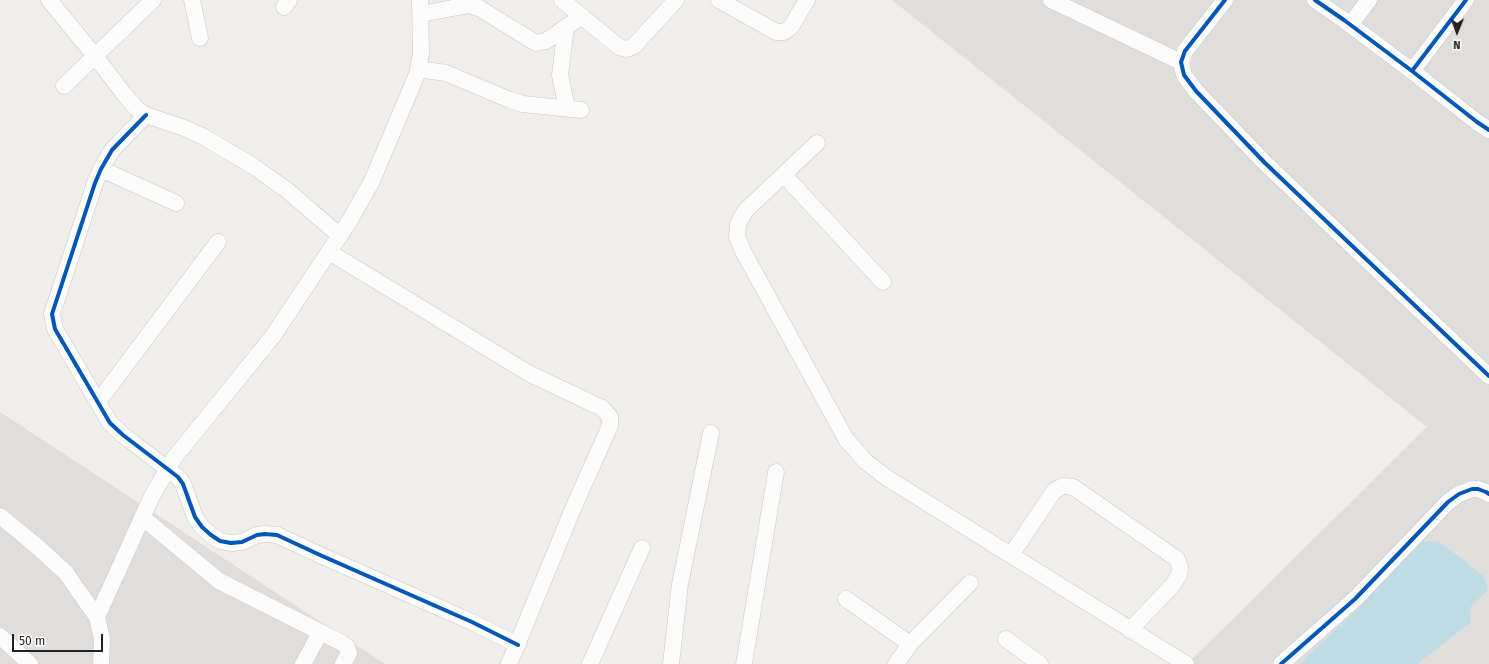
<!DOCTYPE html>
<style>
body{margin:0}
#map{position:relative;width:1489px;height:664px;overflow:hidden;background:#f0eeeb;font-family:"Fira Sans",sans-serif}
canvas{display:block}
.north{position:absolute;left:1437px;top:12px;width:40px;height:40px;-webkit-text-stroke:3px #fff;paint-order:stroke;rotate:181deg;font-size:11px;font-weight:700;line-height:16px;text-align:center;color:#222}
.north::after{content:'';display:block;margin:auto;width:14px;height:18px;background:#222;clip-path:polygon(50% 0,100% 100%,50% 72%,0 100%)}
.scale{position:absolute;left:12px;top:634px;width:91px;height:18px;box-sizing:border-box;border:2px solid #222;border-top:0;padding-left:5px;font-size:12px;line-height:14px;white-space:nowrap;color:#222;-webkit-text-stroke:3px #fff;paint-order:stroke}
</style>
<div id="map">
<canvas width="1489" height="664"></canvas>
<div class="north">N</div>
<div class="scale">50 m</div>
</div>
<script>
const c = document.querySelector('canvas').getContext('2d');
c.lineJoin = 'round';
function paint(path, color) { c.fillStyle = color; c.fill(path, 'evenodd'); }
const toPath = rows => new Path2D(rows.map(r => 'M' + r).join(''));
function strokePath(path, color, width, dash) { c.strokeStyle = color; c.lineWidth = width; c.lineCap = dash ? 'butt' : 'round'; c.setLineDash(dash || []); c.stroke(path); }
paint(toPath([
 [892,0,1489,0,1489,664,1187,664,1427,427],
 [0,412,385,664,0,664]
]), '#dfdedc');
paint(toPath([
 [1438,541,1465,561,1484,577,1488,590,1471,606,1471,622,1417,664,1302,664,1307,657,1364,603,1371,594,1388,578,1401,563,1422,542]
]), '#bfdbe3');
const minor = toPath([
 [49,0,95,56,124,94,136,108,146,115,187,129,204,137,253,166,288,191,340,236],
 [192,0,200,38],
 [562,0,619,47,627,49,634,46,676,0],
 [719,0,776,32,784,32,791,27,807,0],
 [1051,0,1181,62],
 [1225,0,1185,51,1181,62,1184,75,1196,91,1265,163,1489,376],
 [1315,0,1344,20,1412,71,1477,122,1489,130],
 [284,7,289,0],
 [421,14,469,5,479,8,536,43,546,41,582,16],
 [1350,25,1369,0],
 [566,27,560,75,567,108],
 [418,69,446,73,510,100,523,104,581,110],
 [1412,71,1466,0],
 [64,86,153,0],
 [146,115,112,150,101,169,95,183,52,314,55,329,110,423,123,435,178,477,183,484,195,517,202,527,211,535,220,541,231,543,242,542,257,535,265,534,277,535,320,555,472,622,518,645],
 [817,143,745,211,738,224,737,237,744,253,846,439,865,461,887,478,1186,664],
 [101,169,176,203],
 [784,175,883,282],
 [329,252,530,374,602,408,610,417,610,426,575,504,509,664],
 [98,402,218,242],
 [0,516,40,549,66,573,82,596,97,617,102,639,101,664],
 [142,517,219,581,342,643,347,647,349,653,343,664],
 [1011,555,1054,491,1063,486,1073,487,1177,559,1180,567,1179,575,1172,586,1130,630],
 [846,599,910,644],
 [97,617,152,496,174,458,273,336,350,220,372,181,417,74,421,54,420,0],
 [0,636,30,664],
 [1006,639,1040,664],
 [303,664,320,633],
 [590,664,642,548],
 [671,664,680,584,711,433],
 [744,664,776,472],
 [896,664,910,644,970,583],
 [1281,664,1355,599,1448,502,1459,494,1472,489,1478,489,1486,492,1489,494]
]);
strokePath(minor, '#c9c8c7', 17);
strokePath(minor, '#fdfcfc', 16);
strokePath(toPath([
 [1225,0,1185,51,1181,62,1184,75,1196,91,1265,163,1489,376],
 [1315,0,1344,20,1412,71,1477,122,1489,130],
 [1412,71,1466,0],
 [146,115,112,150,101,169,95,183,52,314,55,329,110,423,123,435,178,477,183,484,195,517,202,527,211,535,220,541,231,543,242,542,257,535,265,534,277,535,320,555,472,622,518,645],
 [1281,664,1355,599,1448,502,1459,494,1472,489,1478,489,1486,492,1489,494]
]), '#0057b8', 4);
</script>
